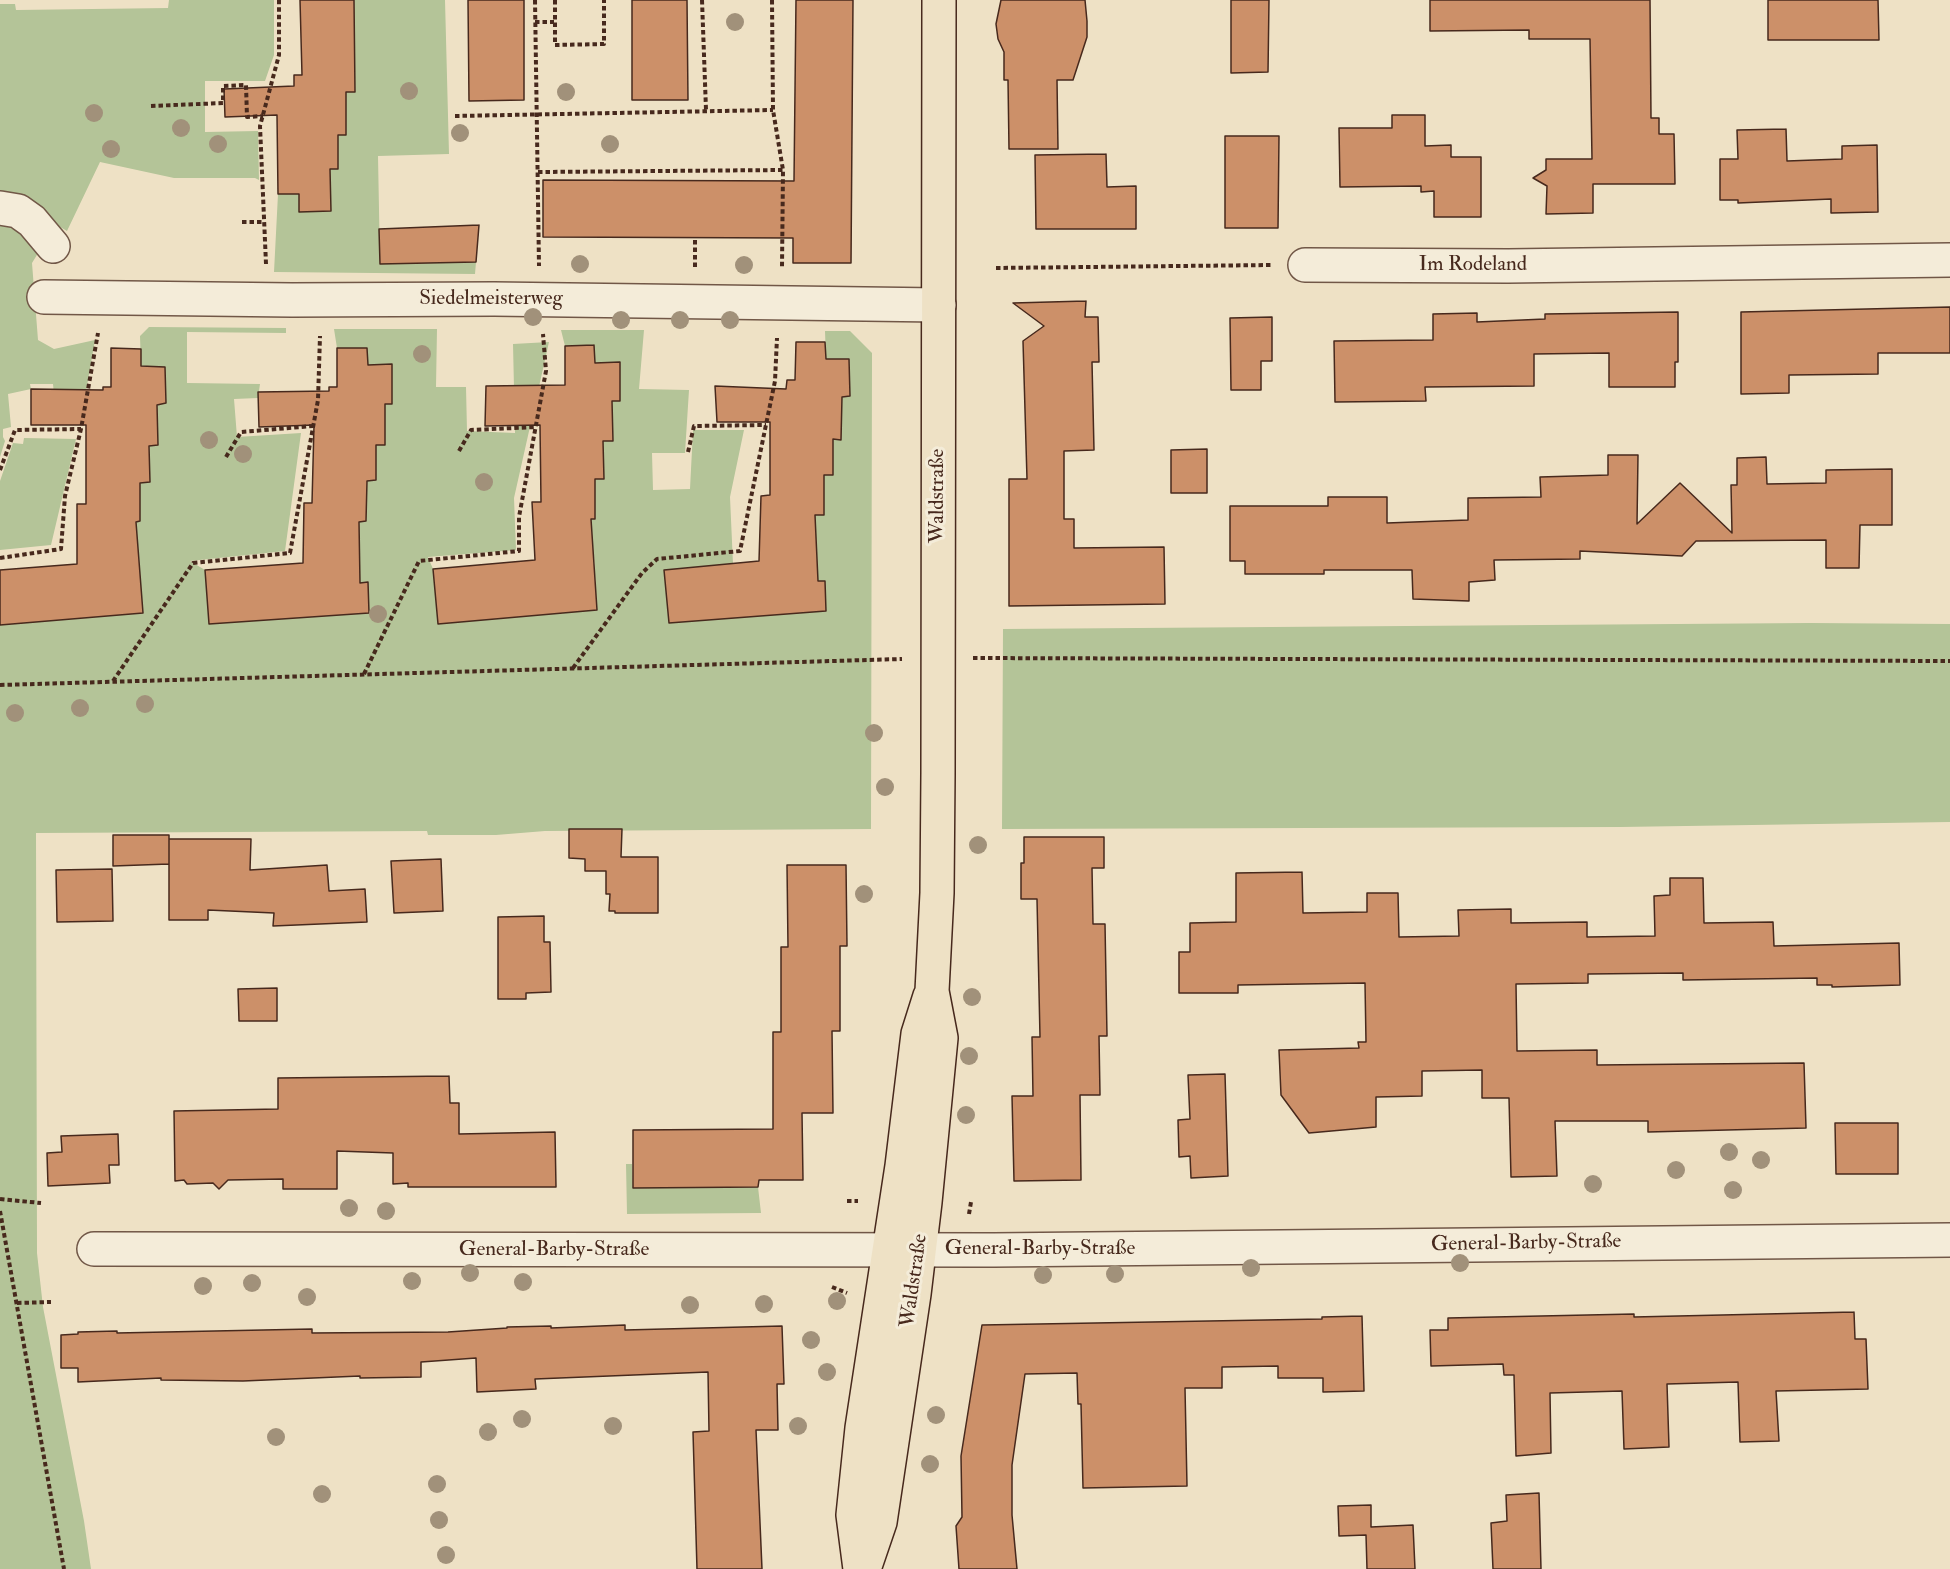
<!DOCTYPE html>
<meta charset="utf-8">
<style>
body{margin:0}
canvas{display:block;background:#eee1c5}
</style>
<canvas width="1950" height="1569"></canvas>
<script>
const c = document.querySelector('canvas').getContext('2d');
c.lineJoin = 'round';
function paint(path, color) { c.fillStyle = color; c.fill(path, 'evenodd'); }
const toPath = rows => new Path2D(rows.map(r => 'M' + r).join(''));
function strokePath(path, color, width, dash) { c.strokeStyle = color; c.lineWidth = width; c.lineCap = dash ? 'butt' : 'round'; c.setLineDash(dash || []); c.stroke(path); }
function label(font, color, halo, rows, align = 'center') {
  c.font = font + ' "IM FELL Double Pica",serif'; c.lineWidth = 6; c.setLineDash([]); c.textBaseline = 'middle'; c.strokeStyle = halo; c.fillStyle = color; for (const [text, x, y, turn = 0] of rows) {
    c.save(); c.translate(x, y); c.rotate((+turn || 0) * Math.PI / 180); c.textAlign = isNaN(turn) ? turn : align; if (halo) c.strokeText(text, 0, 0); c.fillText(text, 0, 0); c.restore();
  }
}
paint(toPath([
 [169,0,274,0,274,55,265,81,205,81,205,132,258,131,259,180,255,178,174,178,100,162,67,231,34,212,0,202,0,4,15,4,16,10,168,8],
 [354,0,445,0,449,154,378,156,380,263,476,262,475,274,274,272,278,194,299,194,300,212,331,211,330,169,338,169,338,135,346,134,346,92,355,92],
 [0,216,43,245,32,263,38,340,54,349,95,340,81,420,54,394,53,384,30,384,31,389,8,394,11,427,3,429,3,437,5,441,0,457],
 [149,327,286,328,286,333,187,332,187,383,260,384,258,398,234,399,237,437,301,433,285,551,190,561,205,570,209,624,369,612,368,583,360,583,359,522,366,521,367,481,376,480,376,445,385,404,392,403,392,365,368,365,367,348,337,348,334,329,437,329,436,387,466,387,467,431,515,433,513,344,549,342,514,498,516,550,428,557,433,569,438,624,597,610,594,556,587,519,595,519,595,479,604,479,603,441,613,441,612,401,620,401,620,363,595,363,594,345,565,346,561,330,644,330,639,389,689,390,685,453,652,453,653,490,690,489,693,430,744,430,730,497,733,564,665,570,669,622,826,611,818,581,815,515,824,475,833,475,833,439,841,440,842,397,850,396,849,359,826,359,825,331,850,331,872,353,871,829,545,831,496,835,428,835,427,831,36,833,37,1253,43,1307,84,1521,91,1569,0,1569,0,625,142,613,138,560,132,523,140,521,140,483,150,482,149,446,158,445,157,405,166,403,165,367,141,366,140,336],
 [24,438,76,439,51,545,0,550,0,481,13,443,23,444],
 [1810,623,1950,624,1950,822,1620,827,1002,829,1003,629],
 [626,1164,632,1164,633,1188,758,1187,761,1213,627,1214]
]), '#b4c498');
const building = toPath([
 [300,0,354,0,355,92,346,92,346,135,338,135,338,169,330,169,331,211,299,212,299,194,278,194,277,115,225,117,224,89,294,86,294,75,302,75,300,0],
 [468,0,524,0,524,100,469,101,468,0],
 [632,0,687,0,688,100,632,100,632,0],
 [796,0,853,0,851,263,793,263,793,238,543,237,543,180,794,181,796,0],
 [1001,0,1085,0,1087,21,1087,37,1073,80,1057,80,1058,149,1009,149,1008,80,1004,80,1004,52,998,39,996,24,1001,0],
 [1231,0,1269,0,1268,72,1231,73,1231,0],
 [1430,0,1650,0,1651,118,1659,118,1659,134,1674,134,1675,184,1593,184,1593,213,1546,214,1547,186,1533,178,1546,170,1546,159,1592,159,1590,39,1529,39,1529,30,1430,31,1430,0],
 [1768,0,1878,0,1879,40,1768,40,1768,0],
 [1392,115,1425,115,1425,146,1451,145,1451,157,1481,157,1481,217,1434,217,1434,191,1421,192,1421,186,1340,187,1339,128,1392,128,1392,115],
 [1786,129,1787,161,1842,159,1842,146,1877,145,1878,212,1831,213,1831,199,1738,203,1738,200,1720,200,1720,159,1738,159,1737,130,1786,129],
 [1225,136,1279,136,1278,228,1225,228,1225,136],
 [1106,154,1107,187,1136,186,1136,229,1036,229,1035,155,1106,154],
 [479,225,476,262,380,264,379,229,479,225],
 [1086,301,1085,317,1098,317,1099,362,1092,362,1094,450,1064,451,1064,519,1074,519,1074,548,1164,547,1165,604,1009,606,1009,479,1027,479,1023,341,1044,326,1013,303,1086,301],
 [1950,307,1950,353,1878,353,1878,374,1789,375,1789,393,1741,394,1741,312,1950,307],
 [1678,312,1678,362,1675,362,1675,387,1609,387,1609,353,1534,354,1534,386,1425,387,1426,401,1335,402,1334,341,1433,340,1433,314,1477,313,1477,322,1545,319,1545,314,1678,312],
 [1272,317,1272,361,1261,361,1261,390,1231,390,1230,318,1272,317],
 [796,342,825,342,826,359,849,359,850,396,842,397,841,440,833,439,833,475,824,475,824,515,815,515,818,581,825,581,826,611,669,623,664,570,759,561,761,496,770,495,770,422,717,422,715,386,786,389,787,380,795,380,796,342],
 [594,345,595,363,620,362,620,401,612,401,613,441,603,441,604,479,595,479,595,519,591,519,597,610,438,624,433,569,535,560,532,502,541,502,540,425,485,426,486,386,565,385,565,346,594,345],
 [111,348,141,349,141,366,165,367,166,403,157,405,158,445,149,446,150,482,140,483,140,521,136,522,143,613,0,625,0,570,77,564,77,504,86,504,86,425,31,425,31,389,103,390,103,387,111,387,111,348],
 [337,348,367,348,368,365,392,364,392,404,385,404,385,445,376,445,376,480,367,481,366,521,359,522,360,583,368,582,369,613,209,624,205,570,303,563,304,503,312,503,314,425,259,427,258,392,329,391,329,387,337,387,337,348],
 [1207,449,1207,493,1171,493,1171,450,1207,449],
 [1608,455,1638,455,1637,524,1680,483,1732,533,1731,485,1737,485,1737,458,1766,457,1767,484,1826,483,1826,470,1892,469,1892,525,1860,525,1859,568,1826,568,1826,540,1696,541,1682,556,1580,551,1580,559,1494,560,1495,580,1469,582,1469,601,1413,599,1412,570,1324,570,1324,574,1245,574,1245,561,1230,561,1230,506,1328,506,1328,497,1387,497,1387,523,1468,520,1468,498,1541,497,1540,477,1608,475,1608,455],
 [569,829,622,829,621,857,658,857,658,913,615,913,615,911,609,911,610,894,606,894,606,871,585,871,585,859,569,858,569,829],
 [113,835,169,835,169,864,113,866,113,835],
 [1024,837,1104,837,1104,868,1092,868,1093,924,1105,924,1107,1036,1099,1036,1100,1095,1080,1095,1081,1180,1014,1181,1012,1096,1033,1096,1032,1037,1040,1037,1037,899,1021,899,1021,863,1024,863,1024,837],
 [169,839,251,839,250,870,327,865,329,891,365,889,367,922,273,926,274,913,208,910,208,920,169,920,169,839],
 [441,859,443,911,394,913,391,861,441,859],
 [787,865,846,865,847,946,840,946,840,1031,832,1031,833,1113,802,1113,803,1180,759,1180,758,1187,633,1188,633,1130,773,1129,773,1032,781,1032,781,947,788,947,787,865],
 [112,869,113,921,57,922,56,870,112,869],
 [1302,872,1303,913,1367,912,1367,893,1398,893,1399,937,1459,936,1458,910,1511,909,1511,923,1587,922,1587,937,1655,936,1654,896,1670,895,1670,878,1703,878,1704,923,1773,922,1774,946,1899,943,1900,985,1832,987,1832,985,1817,985,1817,978,1683,980,1683,973,1588,974,1588,983,1516,984,1517,1051,1597,1050,1597,1065,1804,1063,1806,1128,1648,1132,1648,1121,1555,1121,1557,1176,1511,1177,1509,1098,1482,1098,1482,1070,1422,1071,1422,1096,1376,1097,1376,1127,1309,1133,1281,1095,1279,1050,1359,1048,1358,1042,1366,1042,1365,983,1238,985,1238,993,1179,993,1179,952,1190,952,1190,923,1236,922,1236,873,1302,872],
 [544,916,544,942,550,942,551,992,526,993,526,999,498,999,498,917,544,916],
 [277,988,277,1021,239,1021,238,989,277,988],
 [1225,1074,1228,1176,1191,1178,1190,1156,1179,1157,1178,1120,1190,1119,1188,1075,1225,1074],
 [449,1076,450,1103,459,1103,459,1134,555,1132,556,1187,408,1187,408,1183,393,1184,393,1153,337,1151,337,1189,283,1189,283,1179,228,1180,219,1189,213,1183,187,1184,184,1180,175,1181,174,1111,278,1109,278,1078,449,1076],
 [1835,1123,1898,1123,1898,1174,1836,1174,1835,1123],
 [118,1134,119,1165,109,1165,110,1183,48,1186,47,1153,62,1152,61,1136,118,1134],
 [1854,1312,1855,1339,1866,1339,1868,1389,1776,1391,1779,1441,1740,1442,1738,1382,1667,1384,1669,1447,1624,1449,1622,1391,1550,1393,1551,1453,1516,1456,1514,1375,1504,1375,1503,1364,1431,1366,1430,1330,1448,1330,1448,1318,1634,1314,1634,1317,1854,1312],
 [1362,1316,1364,1391,1323,1392,1323,1378,1278,1378,1278,1366,1222,1367,1222,1388,1185,1388,1187,1486,1083,1488,1081,1404,1078,1404,1077,1373,1025,1374,1012,1465,1012,1515,1017,1569,959,1569,956,1526,962,1517,961,1456,982,1325,1322,1319,1322,1317,1362,1316],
 [625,1325,625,1330,782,1326,784,1384,777,1384,778,1430,756,1430,762,1569,697,1569,693,1432,709,1431,708,1372,535,1379,536,1389,477,1392,476,1358,421,1362,421,1377,360,1378,360,1376,243,1381,161,1380,161,1378,78,1382,78,1368,61,1368,61,1335,78,1334,78,1332,117,1331,117,1333,312,1329,312,1333,448,1332,507,1328,507,1327,551,1326,551,1328,625,1325],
 [1539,1493,1541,1569,1493,1569,1491,1523,1507,1521,1506,1495,1539,1493],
 [1371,1505,1371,1527,1413,1525,1415,1569,1367,1569,1366,1535,1339,1536,1338,1506,1371,1505]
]);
paint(building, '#cc9069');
strokePath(building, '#47291d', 1.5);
const minor = toPath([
 [0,208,18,211,32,221,53,246],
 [1305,265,1508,266,1950,260],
 [44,297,292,300,494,299,939,305],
 [94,1249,994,1250,1950,1240]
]);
const major = toPath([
 [860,1569,853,1515,862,1428,902,1166,918,1034,930,996],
 [864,1569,880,1522,914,1294,925,1202,941,1038,932,991,937,893,938,774,939,0]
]);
strokePath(minor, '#715747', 36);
strokePath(major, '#47291d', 36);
strokePath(toPath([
 [535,0,539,266],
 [555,0,555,45,604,44,604,0],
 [702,0,706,110],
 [772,0,773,110,783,170,782,267],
 [535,22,554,22],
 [151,106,223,103,223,86,246,85,247,117,263,116],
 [455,116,773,110],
 [538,172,783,170],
 [242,222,264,222],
 [266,264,260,126,279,55,279,0],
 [695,267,695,237],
 [996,268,1271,265],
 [459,451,471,430,536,427],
 [688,452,694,426,766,425],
 [226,457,241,432,313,426],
 [0,470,15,430,81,429],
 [0,558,61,549,65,496,81,429,98,333],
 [973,658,1950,661],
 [573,668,642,573,657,559,740,551,775,381,777,338],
 [364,674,419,561,519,551,519,517,546,371,543,334],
 [113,681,193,563,290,553,318,400,320,336],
 [0,685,902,659],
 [0,1199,41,1203],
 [847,1201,858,1201],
 [0,1211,64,1569],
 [969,1214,971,1202],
 [832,1287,847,1293],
 [17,1303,51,1302]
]), '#47291d', 4, [4.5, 3]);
strokePath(minor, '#f4ecd9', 33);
strokePath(major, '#eee1c5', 33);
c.fillStyle = '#a1917a';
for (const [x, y] of [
 [735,22],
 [409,91],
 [566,92],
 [94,113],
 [181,128],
 [460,133],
 [218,144],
 [610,144],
 [111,149],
 [580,264],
 [744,265],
 [533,317],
 [621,320],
 [680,320],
 [730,320],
 [422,354],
 [209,440],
 [243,454],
 [484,482],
 [378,614],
 [145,704],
 [80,708],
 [15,713],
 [874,733],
 [885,787],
 [978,845],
 [864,894],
 [972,997],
 [969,1056],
 [966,1115],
 [1729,1152],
 [1761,1160],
 [1676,1170],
 [1593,1184],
 [1733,1190],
 [349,1208],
 [386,1211],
 [1460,1263],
 [1251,1268],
 [470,1273],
 [1115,1274],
 [1043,1275],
 [412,1281],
 [523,1282],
 [252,1283],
 [203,1286],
 [307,1297],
 [837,1301],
 [764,1304],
 [690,1305],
 [811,1340],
 [827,1372],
 [936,1415],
 [522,1419],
 [613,1426],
 [798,1426],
 [488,1432],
 [276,1437],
 [930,1464],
 [437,1484],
 [322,1494],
 [439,1520],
 [446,1555]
]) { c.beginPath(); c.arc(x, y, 9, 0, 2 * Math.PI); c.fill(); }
label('21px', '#47291d', '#f4ecd9', [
 ["Im Rodeland",1473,265],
 ["Siedelmeisterweg",491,299],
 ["Waldstraße",938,496,-90],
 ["General-Barby-Straße",1526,1244,-1],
 ["General-Barby-Straße",1040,1249],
 ["General-Barby-Straße",554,1250],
 ["Waldstraße",915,1281,-82]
]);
</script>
